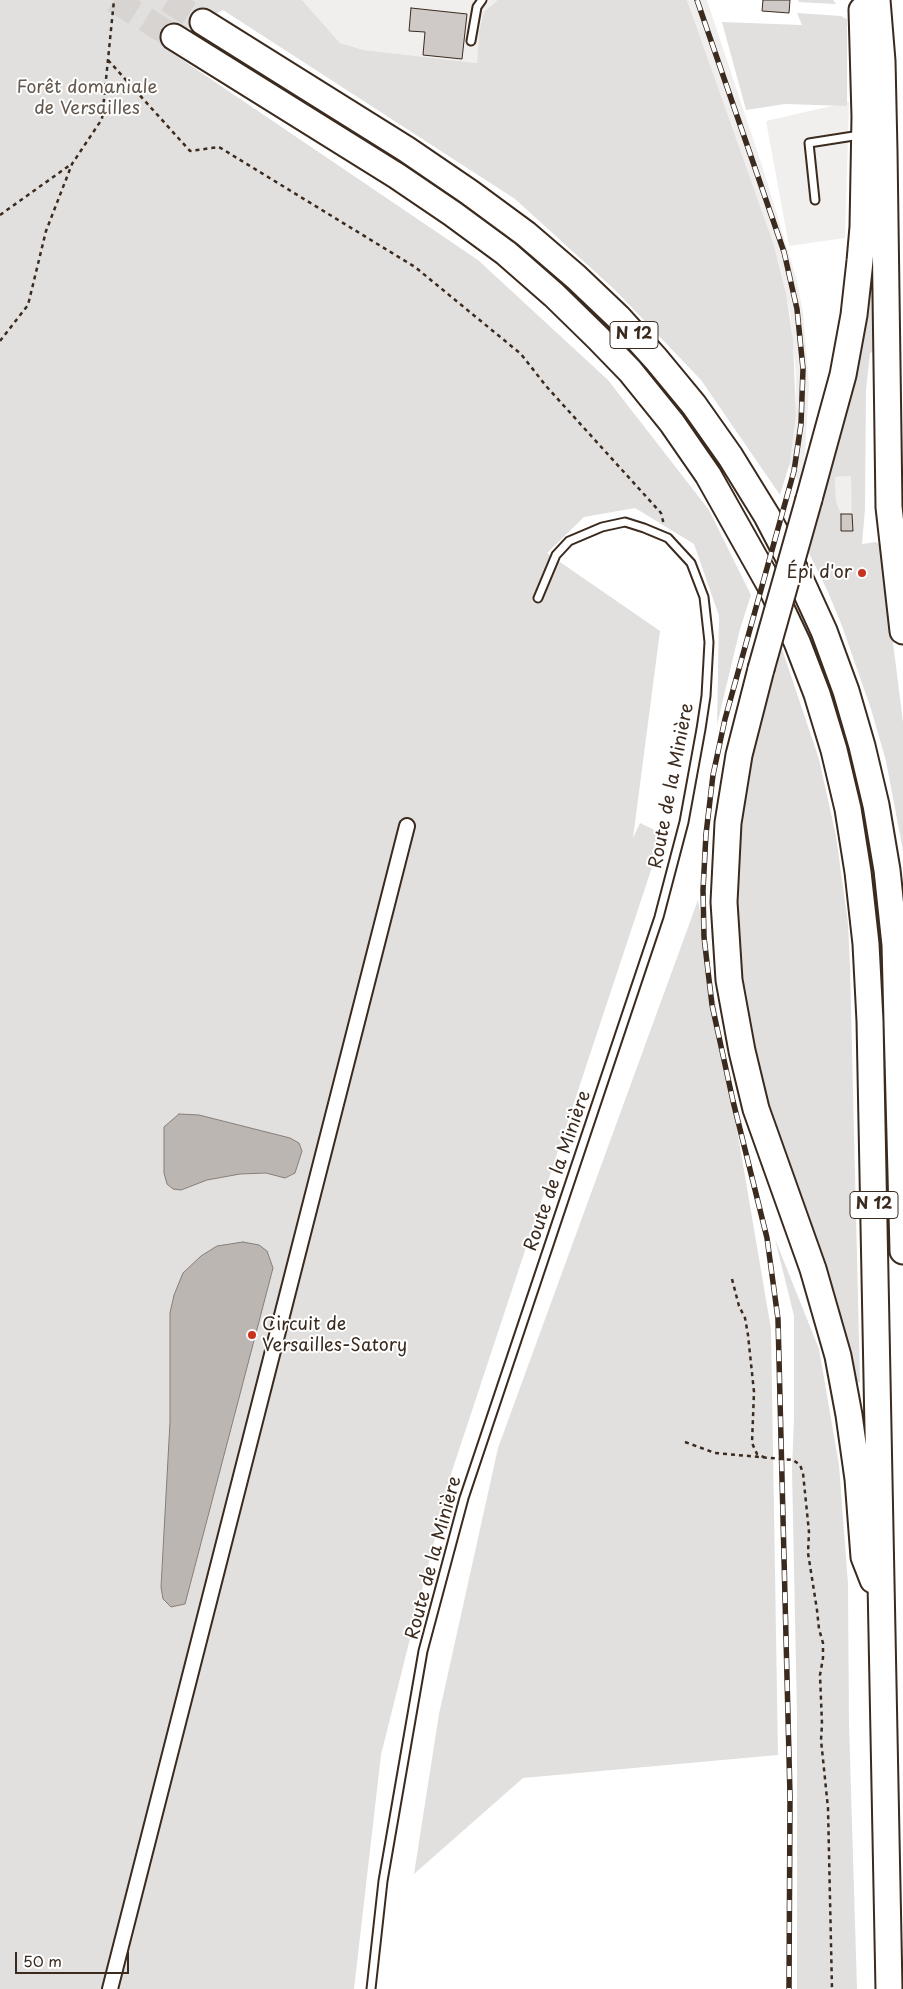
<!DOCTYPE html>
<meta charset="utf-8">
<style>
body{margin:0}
#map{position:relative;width:903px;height:1989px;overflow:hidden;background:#fff;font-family:"Playpen Sans",sans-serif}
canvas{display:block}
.scale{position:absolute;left:15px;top:1952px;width:114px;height:22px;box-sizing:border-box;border:2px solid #3b2a1e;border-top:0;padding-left:6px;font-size:15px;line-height:18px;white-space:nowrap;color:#3b2a1e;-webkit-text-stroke:4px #fff;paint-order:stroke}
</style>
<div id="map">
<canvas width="903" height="1989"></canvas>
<div class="scale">50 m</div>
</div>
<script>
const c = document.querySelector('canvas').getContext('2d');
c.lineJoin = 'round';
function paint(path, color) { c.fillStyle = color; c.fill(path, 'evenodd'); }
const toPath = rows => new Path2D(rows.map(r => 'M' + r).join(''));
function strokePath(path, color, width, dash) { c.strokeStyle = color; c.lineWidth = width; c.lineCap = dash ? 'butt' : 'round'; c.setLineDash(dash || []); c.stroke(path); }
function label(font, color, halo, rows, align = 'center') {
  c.font = font + ' "Playpen Sans",sans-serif'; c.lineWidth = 4; c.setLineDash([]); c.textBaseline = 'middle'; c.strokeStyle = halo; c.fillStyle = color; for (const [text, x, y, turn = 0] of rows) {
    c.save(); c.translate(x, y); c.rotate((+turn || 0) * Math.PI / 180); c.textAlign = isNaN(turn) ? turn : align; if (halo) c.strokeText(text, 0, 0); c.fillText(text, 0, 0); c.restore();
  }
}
paint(toPath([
 [302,0,497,0,497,1,479,32,477,63,364,50,340,43],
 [687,0,707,0,765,175,797,281,803,312,809,385,805,455,800,483,789,467,796,415,796,374,790,313,781,271,774,245],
 [849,102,845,238,789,246,766,121],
 [851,476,853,531,841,531,841,514,836,501,835,477]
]), '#f1efee');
paint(toPath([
 [0,0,302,0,340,43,364,50,477,63,479,32,484,12,497,1,497,0,687,0,774,245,786,293,793,340,796,415,790,462,780,495,701,380,615,290,515,199,223,10,189,28,173,28,162,46,478,260,608,380,709,510,751,595,740,629,717,725,719,616,694,544,635,508,584,517,547,553,660,631,633,838,640,823,663,834,451,1474,381,1755,354,1989,0,1989],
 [799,0,833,0,836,4,798,2],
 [797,13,841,16,847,19,847,106,785,104,746,110,722,22,802,25],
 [871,251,874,252,875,351,870,353,866,390,865,509,862,544,876,542,879,544,887,595,903,722,903,851,886,761,871,709,842,626,828,592,808,551,818,513,817,508],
 [851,476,852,530,841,531,841,514,836,501,835,477],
 [781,646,819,759,836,836,848,923,850,966,860,1382,856,1383,850,1350,827,1271,765,1105,740,984,734,843,759,710,769,690],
 [698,900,771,1329,778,1755,523,1778,414,1874,439,1714,498,1448],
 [775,1239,819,1349,839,1465,848,1584,849,1724,857,1989,797,1989,797,1716,792,1470,794,1418,794,1316]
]), '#e2e0de');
const water = toPath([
 [179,1114,199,1115,290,1138,299,1143,302,1151,295,1173,285,1178,266,1173,240,1174,207,1180,181,1190,173,1189,167,1184,164,1173,164,1127,179,1114],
 [243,1242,259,1245,267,1251,273,1268,185,1604,171,1607,163,1599,161,1587,170,1422,170,1313,174,1295,183,1273,201,1256,217,1246,243,1242]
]);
paint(water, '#bcb6b3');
strokePath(water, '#887e77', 1);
const building = toPath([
 [763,0,790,0,789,13,762,11,763,0],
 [411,8,467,14,462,59,423,55,425,32,409,31,411,8],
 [841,514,852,514,853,531,841,531,841,514]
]);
paint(building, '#cfcac7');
strokePath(building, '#3b2a1e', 1);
strokePath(toPath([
 [114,0,174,37],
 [168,0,203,22]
]), '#d8d4d2', 25, [25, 12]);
const lane = toPath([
 [471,41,477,7,482,0],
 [815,200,809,143,860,135],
 [371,1989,383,1881,423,1651,464,1498,659,917,684,822,701,729,706,696,709,642,704,597,691,563,668,538,644,528,625,522,602,527,569,541,556,555,538,598]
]);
const street = toPath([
 [110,1989,407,826]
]);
const highway = toPath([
 [877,0,882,61,884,151,889,507,903,631],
 [203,22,406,149,469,192,526,234,576,277,618,317,656,359,694,405,730,456,767,516,802,583,824,631,846,691,862,746,876,805,887,870,895,945,903,1251],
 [174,37,397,176,453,214,506,253,554,295,598,338,630,371,672,423,708,475,771,587,797,642,817,694,834,750,848,809,858,872,866,944,870,1021,889,1989],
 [809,499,843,375,854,315,860,261,863,227,865,117,862,10],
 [761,669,739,755,728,823,724,902,729,980,742,1051,756,1109,813,1269,838,1356,849,1415,858,1479,864,1557,873,1580]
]);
strokePath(lane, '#3b2a1e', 11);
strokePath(street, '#3b2a1e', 18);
strokePath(highway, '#3b2a1e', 29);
strokePath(toPath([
 [108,60,190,151,219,147,415,267,521,354,546,386,661,513,664,525],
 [0,215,70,165],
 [0,341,28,305,46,231,72,164,102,119,114,0],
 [732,1279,739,1306,745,1318,748,1335,754,1392,752,1443,757,1454,766,1458],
 [685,1442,715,1453,793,1460,800,1465,803,1473,809,1532,808,1553,817,1610,819,1629,823,1643,823,1658,820,1675,822,1724,821,1740,828,1808,832,1989]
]), '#3b2a1e', 2.5, [4, 4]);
strokePath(lane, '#fff', 7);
strokePath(street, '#fff', 14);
strokePath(highway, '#fff', 25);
const rail = toPath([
 [697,0,784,252,797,309,803,369,801,424,794,471,725,719,713,775,706,834,703,890,704,937,712,1005,733,1101,767,1238,778,1319,790,1796,789,1989]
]);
strokePath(rail, '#3b2a1e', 5.5);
strokePath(rail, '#fff', 4, [11]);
const highwayBridge = toPath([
 [761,669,809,499]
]);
strokePath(highwayBridge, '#3b2a1e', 29, []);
strokePath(highwayBridge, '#fff', 25);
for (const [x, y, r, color] of [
 [862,573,5,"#c8321e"],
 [252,1335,5,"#c8321e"]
]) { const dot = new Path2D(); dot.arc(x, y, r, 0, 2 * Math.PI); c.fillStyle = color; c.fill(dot); strokePath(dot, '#fff', 2); }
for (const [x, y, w] of [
 [634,335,48],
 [874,1205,48]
]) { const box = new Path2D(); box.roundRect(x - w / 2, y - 13.5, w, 27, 4); c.fillStyle = '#fff'; c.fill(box); strokePath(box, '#3b2a1e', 1); }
label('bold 16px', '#3b2a1e', null, [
 ["N 12",634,335],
 ["N 12",874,1205]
]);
label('18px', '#65584e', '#fff', [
 ["Forêt domaniale",87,88],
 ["de Versailles",87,109]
]);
label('18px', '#3b2a1e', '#fff', [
 ["Épi d'or",852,573],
 ["Circuit de",262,1325,"left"],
 ["Versailles-Satory",262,1346,"left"]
], 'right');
label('18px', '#3b2a1e', '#fff', [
 ["Route de la Minière",672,786,-79],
 ["Route de la Minière",558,1171,-71],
 ["Route de la Minière",434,1558,-75]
]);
</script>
